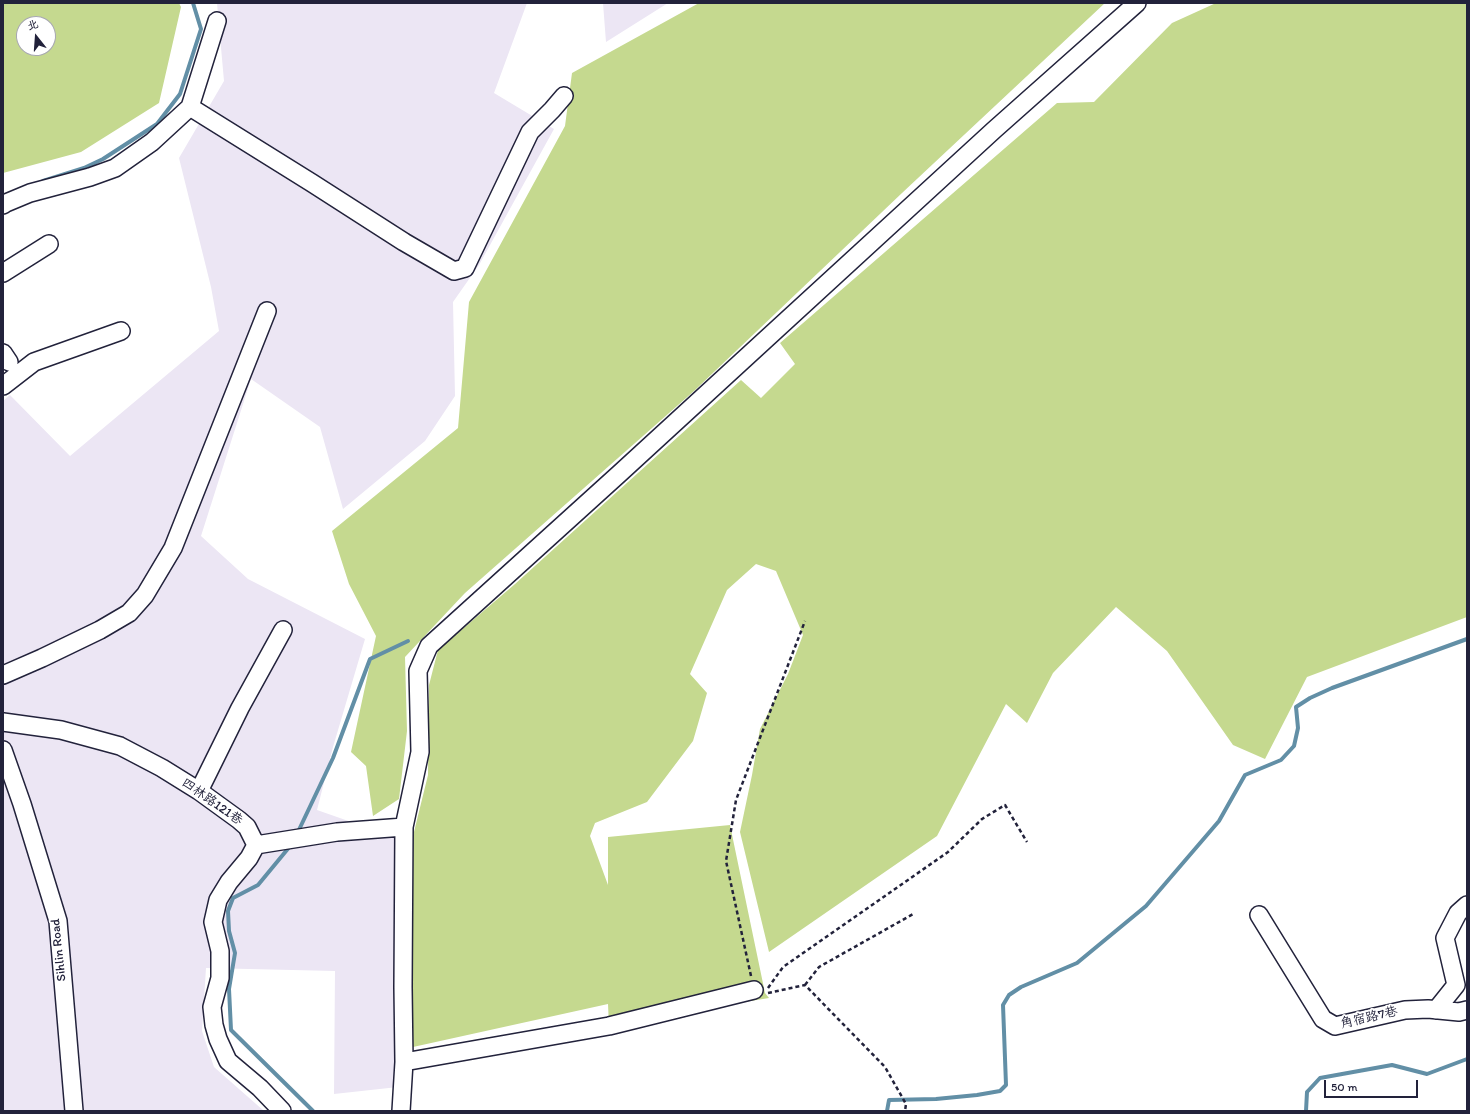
<!DOCTYPE html>
<meta charset="utf-8">
<style>
body{margin:0}
#map{position:relative;width:1470px;height:1114px;overflow:hidden;background:#fff;font-family:Itim,"LXGW WenKai TC",sans-serif}
canvas{display:block}
.frame{position:absolute;inset:0;border:4px solid #22223b;pointer-events:none}
.north{position:absolute;left:16px;top:16px;width:40px;height:40px;box-sizing:border-box;background:#fff;border:1px solid #a7a7b1;border-radius:50%;rotate:343deg;font-size:11px;font-weight:700;line-height:16px;text-align:center;color:#22223b}
.north::after{content:'';display:block;margin:auto;width:14px;height:18px;background:#22223b;clip-path:polygon(50% 0,100% 100%,50% 72%,0 100%)}
.scale{position:absolute;left:1324px;top:1080px;width:94px;height:18px;box-sizing:border-box;border:2px solid #22223b;border-top:0;padding-left:5px;font-size:12px;line-height:14px;white-space:nowrap;color:#22223b;-webkit-text-stroke:3px #fff;paint-order:stroke}
</style>
<div id="map">
<canvas width="1470" height="1114"></canvas>
<div class="frame"></div>
<div class="north">北</div>
<div class="scale">50 m</div>
</div>
<script>
const c = document.querySelector('canvas').getContext('2d');
c.lineJoin = 'round';
function paint(path, color) { c.fillStyle = color; c.fill(path, 'evenodd'); }
const toPath = rows => new Path2D(rows.map(r => 'M' + r).join(''));
function strokePath(path, color, width, dash) { c.strokeStyle = color; c.lineWidth = width; c.lineCap = dash ? 'butt' : 'round'; c.setLineDash(dash || []); c.stroke(path); }
function label(font, color, halo, rows, align = 'center') {
  c.font = font + ' Itim,"LXGW WenKai TC",sans-serif'; c.lineWidth = 3.5; c.setLineDash([]); c.textBaseline = 'middle'; c.strokeStyle = halo; c.fillStyle = color; for (const [text, x, y, turn = 0] of rows) {
    c.save(); c.translate(x, y); c.rotate((+turn || 0) * Math.PI / 180); c.textAlign = isNaN(turn) ? turn : align; if (halo) c.strokeText(text, 0, 0); c.fillText(text, 0, 0); c.restore();
  }
}
paint(toPath([
 [217,3,527,3,494,93,554,129,479,265,453,302,455,396,425,441,343,509,320,427,251,379,201,536,248,579,365,639,333,747,317,810,397,838,398,1087,334,1094,335,971,206,968,202,1031,214,1067,264,1111,3,1111,3,401,10,395,70,456,219,331,211,287,179,158,224,81],
 [603,3,668,3,606,42]
]), '#ece6f4');
paint(toPath([
 [3,3,179,3,181,7,159,103,81,152,3,173],
 [24,24,48,24,48,48,24,48],
 [699,3,1105,3,902,193,694,391,465,593,405,657,407,731,399,799,373,816,366,766,351,752,376,636,349,584,332,531,458,428,469,302,565,126,572,73],
 [1216,3,1467,3,1467,617,1307,677,1265,759,1233,745,1167,651,1116,607,1053,673,1027,723,1006,704,937,836,769,952,740,832,752,775,760,729,788,674,803,635,776,571,756,564,727,590,690,674,707,693,693,741,647,802,595,823,590,836,608,885,608,837,730,825,765,993,769,998,689,1011,609,1026,608,1004,413,1047,413,836,428,775,429,685,438,650,515,584,741,380,761,398,795,364,780,343,1057,103,1094,102,1172,23]
]), '#c5d98f');
strokePath(toPath([
 [43,181,84,168,103,159,157,124,180,94,201,29,193,3],
 [297,834,333,758,370,659,408,641],
 [291,845,258,885,233,898,228,911,229,931,235,953,229,989,231,1030,313,1111],
 [887,1111,889,1100,936,1099,977,1095,1000,1091,1006,1085,1003,1005,1009,995,1021,987,1077,963,1146,906,1219,821,1245,775,1281,760,1294,746,1298,728,1296,707,1310,698,1332,688,1467,639],
 [1306,1111,1307,1092,1320,1078,1392,1065,1427,1074,1467,1059]
]), '#628fa6', 4);
const minor = toPath([
 [190,107,312,183,404,242,454,271,465,268,530,132,552,110,564,96],
 [3,205,6,203,30,193,90,177,115,168,152,142,190,107,217,21],
 [3,273,49,244],
 [3,353,9,362],
 [3,386,34,362,121,331],
 [3,675,42,658,100,630,129,613,145,595,173,548,267,311],
 [3,722,61,730,120,746,162,768,199,791,239,820,247,827,256,845,249,858,229,882,218,900,213,922,220,951,220,978,212,1007,214,1025,218,1039,228,1061,260,1088,282,1111],
 [3,750,22,804,58,921,74,1111],
 [199,791,240,708,283,630],
 [256,845,337,832,404,827],
 [1259,915,1323,1019,1335,1026,1405,1010,1428,1009,1459,1012,1467,1010],
 [1436,1010,1456,985,1445,938,1458,913,1467,905],
 [404,1062,609,1026,754,990],
 [401,1111,404,1062,403,987,404,827,420,752,418,671,429,646,619,474,994,130,1137,3]
]);
strokePath(minor, '#22223b', 20);
strokePath(toPath([
 [751,976,726,861,736,800,805,621],
 [805,985,819,967,915,913],
 [768,988,783,967,948,852,982,819,1005,805,1027,842],
 [768,993,805,985,885,1067,906,1104,905,1111]
]), '#22223b', 2.5, [4, 3]);
strokePath(minor, '#fff', 17);
label('13px', '#22223b', '#fff', [
 ["四林路121巷",212,802,35],
 ["Sihlin Road",59,950,-96],
 ["角宿路7巷",1369,1018,-13]
]);
</script>
